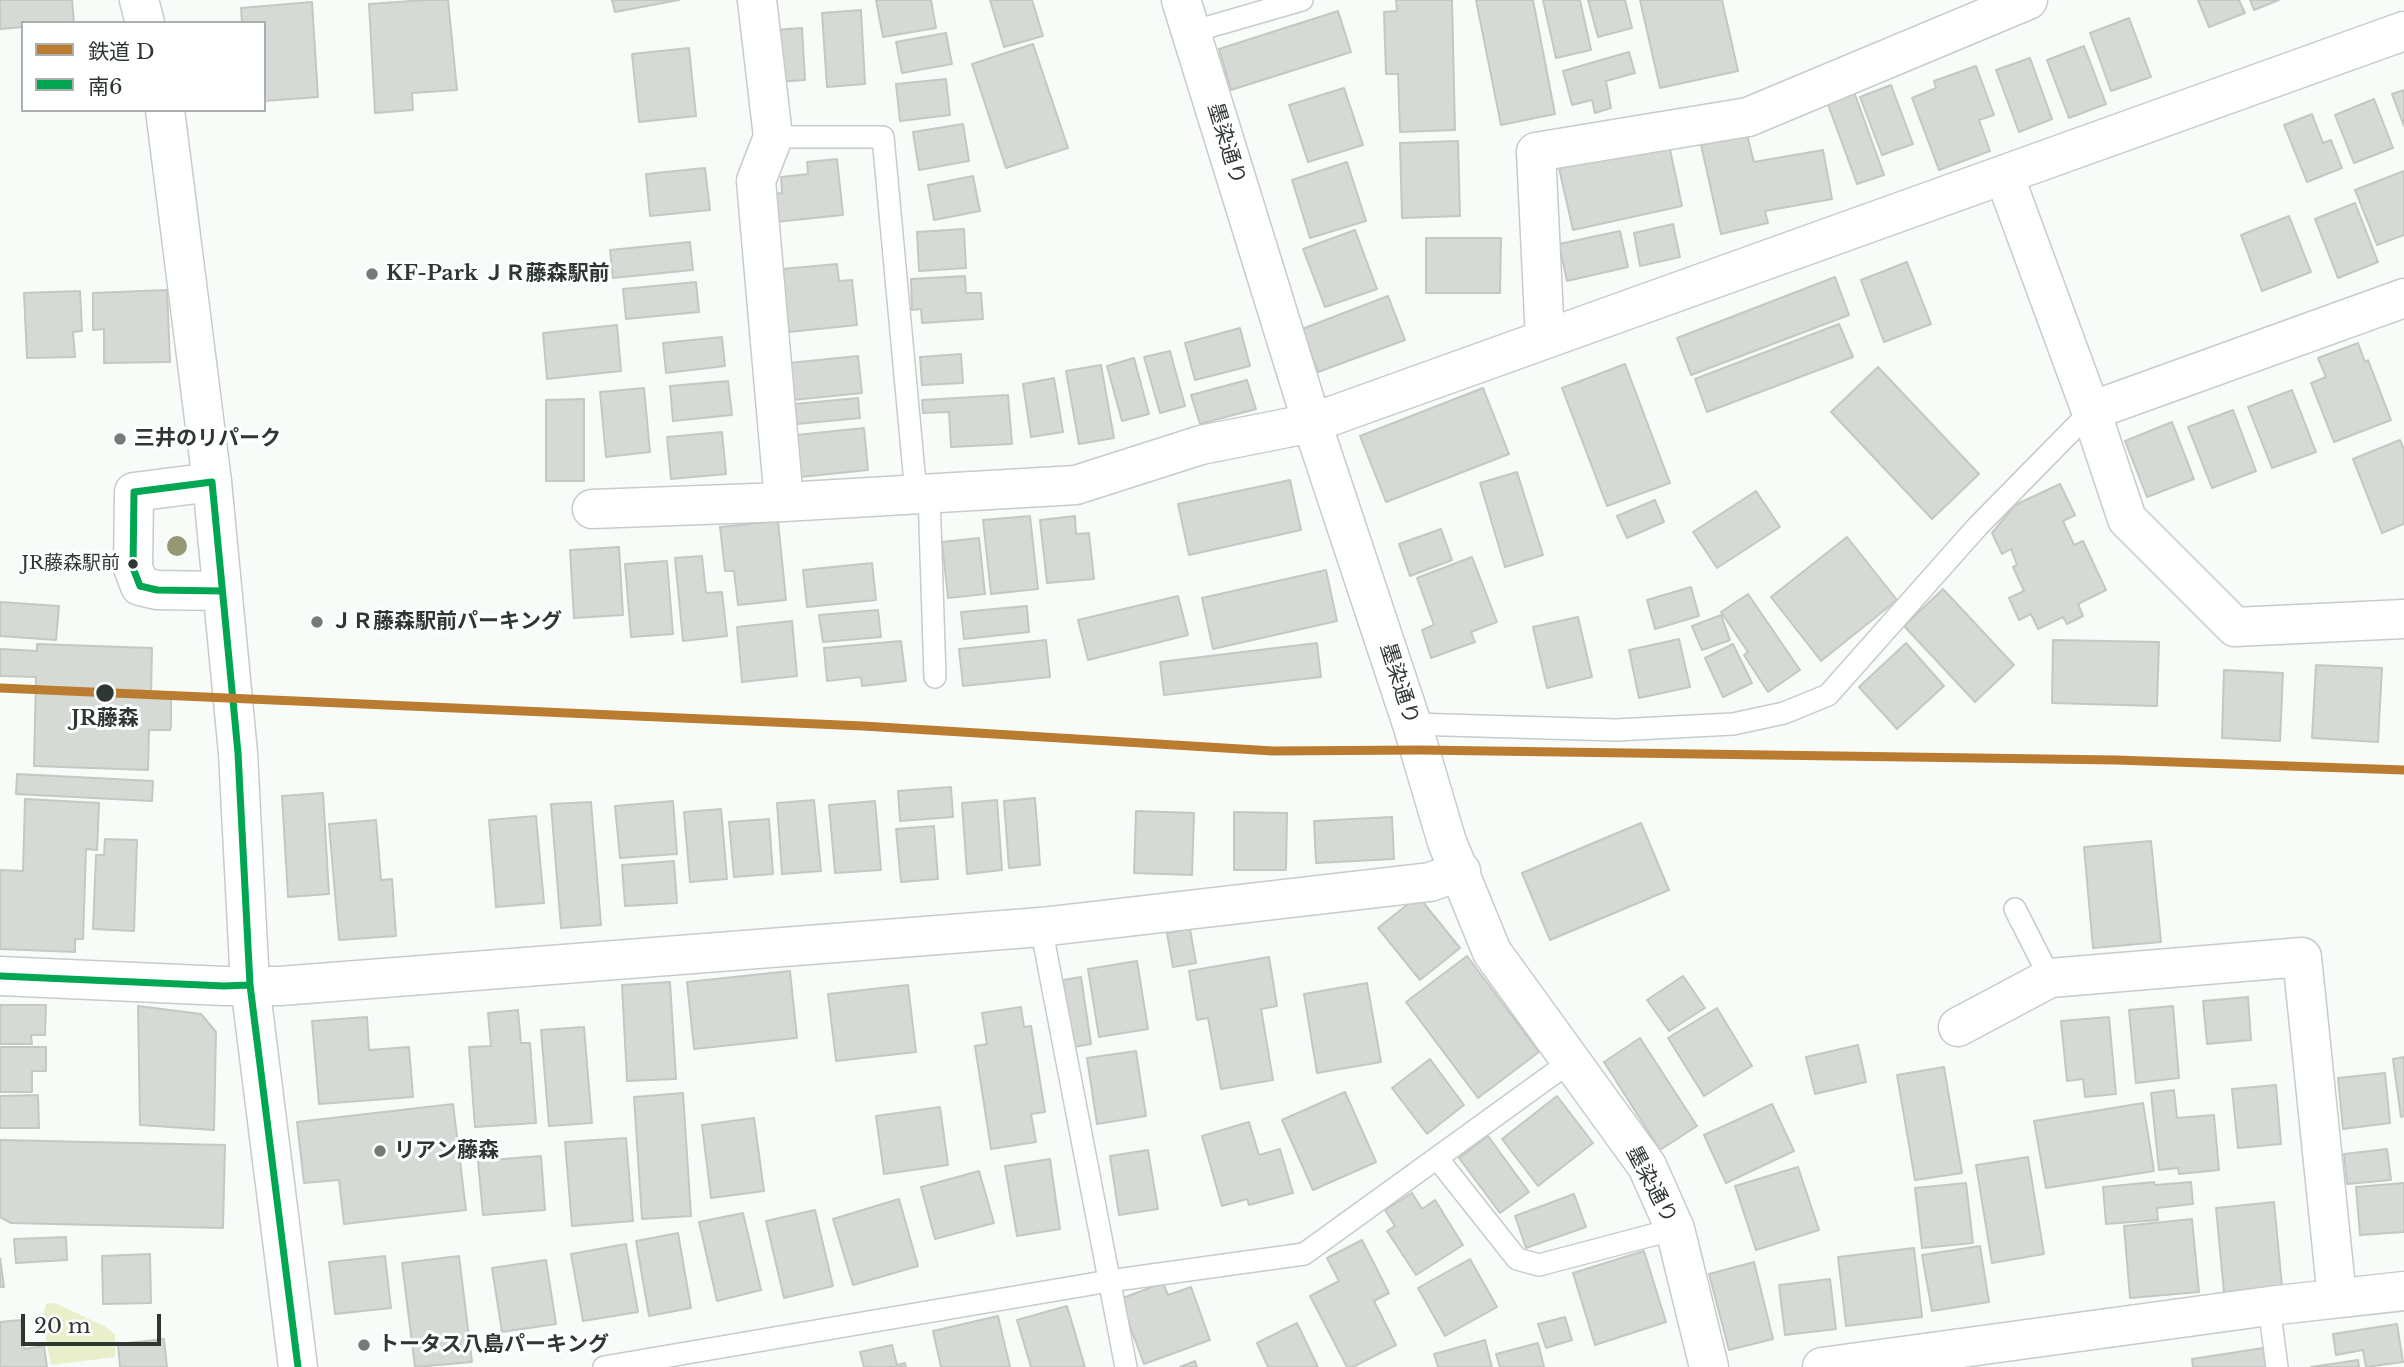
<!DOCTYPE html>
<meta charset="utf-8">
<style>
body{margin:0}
#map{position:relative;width:2404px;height:1367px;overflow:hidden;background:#f7fcf9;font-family:"Libre Baskerville","Noto Sans JP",serif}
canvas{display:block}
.legend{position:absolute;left:21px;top:21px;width:245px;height:91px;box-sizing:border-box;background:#fff;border:2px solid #abafad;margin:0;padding:9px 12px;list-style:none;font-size:21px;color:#2e3732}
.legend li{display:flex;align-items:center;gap:14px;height:35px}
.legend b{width:35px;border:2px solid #abafad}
.scale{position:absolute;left:21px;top:1314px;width:140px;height:32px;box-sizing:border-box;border:4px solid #2e3732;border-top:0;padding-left:9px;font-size:21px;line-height:24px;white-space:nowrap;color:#2e3732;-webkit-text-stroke:5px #fff;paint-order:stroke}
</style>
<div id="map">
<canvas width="2404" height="1367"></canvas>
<ul class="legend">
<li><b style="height:9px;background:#ba7c31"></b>鉄道 D</li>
<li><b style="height:9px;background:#00a651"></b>南6</li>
</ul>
<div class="scale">20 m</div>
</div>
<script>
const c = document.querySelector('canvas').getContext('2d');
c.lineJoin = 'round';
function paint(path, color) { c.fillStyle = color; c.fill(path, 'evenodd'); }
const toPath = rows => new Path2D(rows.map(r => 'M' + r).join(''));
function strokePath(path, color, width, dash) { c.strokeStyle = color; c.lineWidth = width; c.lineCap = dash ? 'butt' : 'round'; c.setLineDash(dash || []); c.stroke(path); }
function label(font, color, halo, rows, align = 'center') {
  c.font = font + ' "Libre Baskerville","Noto Sans JP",serif'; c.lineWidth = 6; c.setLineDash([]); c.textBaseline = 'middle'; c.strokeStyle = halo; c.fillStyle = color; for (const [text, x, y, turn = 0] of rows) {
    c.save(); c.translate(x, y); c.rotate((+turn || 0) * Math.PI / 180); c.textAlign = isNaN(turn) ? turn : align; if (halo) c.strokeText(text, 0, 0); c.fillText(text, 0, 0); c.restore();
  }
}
paint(toPath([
 [55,1303,106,1327,115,1335,115,1357,51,1365,42,1318,46,1304]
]), '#eaefcb');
const building = toPath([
 [0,0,72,0,74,23,23,23,23,27,0,29,0,0],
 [426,0,448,0,457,90,412,93,413,110,375,113,369,4,426,0],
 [612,0,679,0,615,12,612,0],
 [876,0,931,0,936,28,883,37,876,0],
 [990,0,1032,0,1043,36,1004,47,990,0],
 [1396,0,1452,0,1455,130,1400,132,1398,74,1386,74,1384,12,1397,11,1396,0],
 [1476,0,1533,0,1555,114,1501,125,1476,0],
 [1543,0,1580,0,1591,50,1556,58,1543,0],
 [1588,0,1625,0,1632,28,1598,37,1588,0],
 [1640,0,1722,0,1738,71,1660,88,1640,0],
 [2198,0,2239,0,2245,13,2209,27,2198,0],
 [2250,0,2279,0,2254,10,2250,0],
 [312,2,318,97,264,101,264,23,242,23,241,8,312,2],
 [861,10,865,84,827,87,822,13,861,10],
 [1338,11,1351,52,1231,90,1219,49,1338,11],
 [2129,18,2151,77,2111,91,2090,33,2129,18],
 [802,28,805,80,777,82,773,30,802,28],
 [946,33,952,64,902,73,896,42,946,33],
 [1033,44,1068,148,1006,168,972,64,1033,44],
 [2084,46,2106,104,2069,118,2047,60,2084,46],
 [689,48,696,116,639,122,632,54,689,48],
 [1629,52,1635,73,1606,81,1611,108,1595,113,1592,100,1572,105,1563,71,1629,52],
 [2030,58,2052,119,2019,132,1996,70,2030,58],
 [1976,66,1994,115,1979,120,1990,151,1939,170,1912,98,1936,88,1934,81,1976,66],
 [946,79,950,115,900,121,896,84,946,79],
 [1891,85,1913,144,1882,155,1860,97,1891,85],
 [1344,88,1363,145,1308,162,1289,105,1344,88],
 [1853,89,1884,175,1857,184,1826,99,1853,89],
 [2404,90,2404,126,2392,94,2404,90],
 [2374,99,2393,148,2354,163,2335,115,2374,99],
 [2312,114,2323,143,2331,140,2342,168,2307,182,2284,125,2312,114],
 [963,124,969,161,919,170,913,132,963,124],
 [1747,135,1754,162,1823,150,1832,199,1765,211,1768,223,1721,234,1701,145,1747,135],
 [1458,141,1460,216,1402,218,1400,143,1458,141],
 [1669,145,1682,206,1573,230,1559,168,1669,145],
 [837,159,843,215,775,222,772,194,782,193,781,177,808,174,807,162,837,159],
 [1347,162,1366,221,1310,238,1292,180,1347,162],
 [705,168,710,210,650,216,646,174,705,168],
 [2404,171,2404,235,2377,245,2355,190,2404,171],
 [973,176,980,211,934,220,928,185,973,176],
 [2355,203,2378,262,2338,278,2315,219,2355,203],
 [2289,216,2311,272,2262,291,2241,235,2289,216],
 [1673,224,1680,257,1640,266,1634,233,1673,224],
 [964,229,966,268,919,271,917,232,964,229],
 [1355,230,1377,289,1325,307,1303,249,1355,230],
 [1620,231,1628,267,1567,281,1559,244,1620,231],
 [1426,238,1501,238,1500,293,1426,293,1426,238],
 [690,242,693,270,613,278,610,250,690,242],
 [1907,262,1931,324,1884,342,1861,280,1907,262],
 [837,264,839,281,852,280,857,325,789,332,782,269,837,264],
 [965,276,966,293,981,293,983,319,922,323,921,309,912,310,911,279,965,276],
 [1835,277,1849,315,1691,375,1677,338,1835,277],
 [696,282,699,312,626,319,623,289,696,282],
 [167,290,170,362,104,363,104,329,93,330,93,293,167,290],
 [80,291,82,331,73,332,75,357,27,358,24,293,80,291],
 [1388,296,1405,340,1318,372,1302,329,1388,296],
 [1839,324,1853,357,1707,412,1695,379,1839,324],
 [617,325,621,371,547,379,543,333,617,325],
 [1240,328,1250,366,1195,380,1185,343,1240,328],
 [722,337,725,366,666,373,663,343,722,337],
 [2358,343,2365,362,2368,360,2391,420,2334,442,2311,383,2326,377,2318,358,2358,343],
 [1170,351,1185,406,1160,413,1144,357,1170,351],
 [961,354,963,383,922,385,920,357,961,354],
 [858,356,862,393,793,400,789,363,858,356],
 [1134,358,1149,414,1122,421,1107,366,1134,358],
 [1625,364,1670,483,1607,506,1562,388,1625,364],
 [1101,365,1114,438,1079,444,1066,371,1101,365],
 [1878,367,1979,474,1932,519,1831,412,1878,367],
 [1054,378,1063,432,1031,437,1023,384,1054,378],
 [1247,380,1256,409,1200,424,1191,395,1247,380],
 [728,381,732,415,673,421,670,386,728,381],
 [644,388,650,452,606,457,600,392,644,388],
 [1483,388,1509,454,1386,502,1360,436,1483,388],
 [2292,390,2316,452,2272,468,2248,407,2292,390],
 [1008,395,1012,444,951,447,949,412,923,413,922,400,1008,395],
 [858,398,860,418,797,424,795,404,858,398],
 [584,399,584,481,546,481,546,400,584,399],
 [2233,410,2256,471,2212,488,2188,427,2233,410],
 [2172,422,2194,479,2147,497,2125,441,2172,422],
 [864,428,868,470,800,477,796,435,864,428],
 [722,432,726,474,671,479,667,437,722,432],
 [2400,440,2404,450,2404,524,2382,533,2353,459,2400,440],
 [1517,472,1543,555,1505,567,1480,483,1517,472],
 [1290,480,1301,530,1189,555,1178,504,1290,480],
 [2060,484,2075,515,2063,521,2074,545,2083,541,2106,590,2078,604,2083,616,2067,624,2063,617,2038,629,2031,614,2019,620,2009,598,2024,591,2013,567,2017,565,2011,549,2002,554,1992,533,2015,505,2060,484],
 [1756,491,1780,527,1717,568,1693,532,1756,491],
 [1655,500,1664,522,1627,538,1617,516,1655,500],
 [1030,516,1038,589,991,594,983,520,1030,516],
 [1075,516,1076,534,1089,533,1094,579,1047,583,1040,520,1075,516],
 [778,521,786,600,738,605,734,571,725,571,720,527,778,521],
 [1441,529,1452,560,1410,576,1399,544,1441,529],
 [1847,537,1897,600,1821,661,1771,597,1847,537],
 [979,538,985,594,948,598,942,542,979,538],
 [619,547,623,615,574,618,570,550,619,547],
 [702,556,706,593,722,592,727,636,683,641,675,558,702,556],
 [1472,557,1497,622,1471,632,1475,642,1431,658,1422,630,1434,625,1417,578,1472,557],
 [667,561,673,634,631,637,625,564,667,561],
 [872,563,876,600,807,607,803,570,872,563],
 [1326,570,1337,621,1213,649,1202,598,1326,570],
 [1691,587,1699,616,1655,629,1647,600,1691,587],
 [1943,589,2014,665,1975,702,1904,626,1943,589],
 [1748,594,1800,670,1768,692,1744,655,1748,652,1721,612,1748,594],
 [1178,596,1188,635,1088,660,1078,620,1178,596],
 [0,602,59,606,56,640,0,636,0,602],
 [1027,606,1029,632,964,639,961,612,1027,606],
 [878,610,881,637,823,642,819,615,878,610],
 [1721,615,1730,640,1702,650,1692,626,1721,615],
 [1578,617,1592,677,1547,688,1533,627,1578,617],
 [792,621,797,676,742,682,737,627,792,621],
 [1679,639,1690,687,1639,698,1629,650,1679,639],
 [1046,640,1050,677,963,686,959,649,1046,640],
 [2053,640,2159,642,2157,706,2052,703,2053,640],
 [901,641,906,681,862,686,861,677,827,681,824,648,901,641],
 [1317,643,1321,677,1164,695,1160,662,1317,643],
 [1906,643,1944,686,1897,729,1859,687,1906,643],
 [37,644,152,648,151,694,171,694,171,726,170,730,149,730,148,770,34,766,36,677,0,676,0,649,37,651,37,644],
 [1733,644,1752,683,1723,697,1705,658,1733,644],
 [2316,665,2382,668,2378,742,2312,738,2316,665],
 [2224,670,2283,673,2280,741,2222,738,2224,670],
 [17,774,153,781,152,801,16,794,17,774],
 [951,787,953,817,900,821,898,791,951,787],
 [323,793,329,894,288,897,282,796,323,793],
 [1035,798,1040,865,1009,868,1004,801,1035,798],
 [25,799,99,803,97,850,86,849,83,939,75,939,75,952,0,949,0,870,23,871,25,799],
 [814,800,821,871,782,874,777,803,814,800],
 [997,800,1002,870,967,874,962,803,997,800],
 [673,801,677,854,620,858,615,806,673,801],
 [875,801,881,870,835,873,829,805,875,801],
 [591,802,601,925,561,928,551,804,591,802],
 [721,809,727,879,690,882,684,812,721,809],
 [1136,811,1194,813,1192,875,1134,873,1136,811],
 [1234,812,1287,813,1286,870,1234,870,1234,812],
 [536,816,544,903,496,907,489,820,536,816],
 [1392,817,1394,859,1316,863,1314,821,1392,817],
 [769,819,773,874,734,877,729,822,769,819],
 [376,820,381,880,392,879,396,936,339,940,329,824,376,820],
 [1641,823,1669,890,1550,940,1522,873,1641,823],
 [934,826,938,879,901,882,896,829,934,826],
 [105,839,137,840,134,931,93,929,96,855,104,855,105,839],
 [2151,841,2161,942,2093,948,2084,847,2151,841],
 [674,861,677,903,625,906,622,865,674,861],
 [1418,896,1460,948,1420,980,1378,928,1418,896],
 [1190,929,1196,963,1173,967,1167,933,1190,929],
 [1467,956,1539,1052,1478,1098,1406,1002,1467,956],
 [1269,957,1277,1006,1261,1009,1273,1080,1221,1089,1208,1018,1197,1020,1189,971,1269,957],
 [1137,961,1148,1029,1099,1037,1088,969,1137,961],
 [790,971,797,1038,694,1049,687,982,790,971],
 [1683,976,1705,1008,1669,1031,1647,1000,1683,976],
 [1081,977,1091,1044,1074,1047,1063,980,1081,977],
 [670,982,676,1079,627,1081,622,985,670,982],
 [1367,983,1381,1062,1317,1073,1304,994,1367,983],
 [908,985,916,1052,836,1061,828,994,908,985],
 [2248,997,2251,1040,2207,1044,2203,1001,2248,997],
 [0,1005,46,1005,45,1035,31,1035,32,1044,0,1044,0,1005],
 [138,1006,201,1014,216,1032,214,1130,140,1125,138,1006],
 [2173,1006,2179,1078,2136,1083,2129,1010,2173,1006],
 [1021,1007,1024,1027,1031,1026,1045,1112,1031,1114,1036,1142,991,1149,975,1046,987,1044,982,1013,1021,1007],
 [1717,1008,1752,1066,1704,1096,1668,1038,1717,1008],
 [518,1010,521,1043,530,1043,536,1123,475,1127,469,1047,491,1046,488,1013,518,1010],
 [367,1017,369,1050,409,1047,413,1097,319,1104,312,1021,367,1017],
 [2109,1017,2116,1094,2085,1097,2083,1079,2067,1081,2061,1021,2109,1017],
 [584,1027,592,1123,549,1126,541,1030,584,1027],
 [1640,1038,1697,1126,1660,1150,1604,1062,1640,1038],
 [1858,1045,1866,1082,1815,1094,1806,1057,1858,1045],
 [0,1047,46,1047,46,1071,32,1071,32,1092,0,1092,0,1047],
 [1136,1051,1146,1116,1097,1124,1087,1058,1136,1051],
 [2404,1057,2404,1116,2401,1117,2393,1059,2404,1057],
 [1430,1059,1464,1105,1427,1134,1392,1088,1430,1059],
 [1944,1067,1962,1173,1915,1180,1897,1075,1944,1067],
 [2385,1073,2390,1123,2343,1129,2338,1078,2385,1073],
 [2276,1085,2281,1144,2238,1148,2232,1089,2276,1085],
 [2174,1090,2177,1118,2214,1115,2219,1170,2179,1174,2178,1168,2159,1170,2151,1093,2174,1090],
 [1345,1092,1376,1162,1313,1190,1282,1120,1345,1092],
 [683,1093,691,1216,642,1219,634,1097,683,1093],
 [38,1095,39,1128,0,1128,0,1096,38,1095],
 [1557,1096,1593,1143,1538,1186,1502,1139,1557,1096],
 [2143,1103,2154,1171,2046,1188,2034,1121,2143,1103],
 [453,1104,466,1210,344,1224,339,1180,304,1183,297,1122,453,1104],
 [1772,1104,1794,1151,1726,1183,1704,1135,1772,1104],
 [940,1107,948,1165,884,1174,876,1116,940,1107],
 [754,1118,764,1191,711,1198,702,1125,754,1118],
 [1249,1122,1259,1155,1280,1149,1293,1193,1249,1205,1247,1199,1222,1206,1202,1136,1249,1122],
 [1488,1136,1529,1192,1500,1213,1459,1158,1488,1136],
 [626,1138,633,1221,572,1226,565,1142,626,1138],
 [0,1140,225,1145,223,1228,11,1223,0,1217,0,1140],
 [2387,1149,2391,1180,2347,1184,2344,1154,2387,1149],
 [1148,1150,1158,1209,1119,1215,1110,1156,1148,1150],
 [541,1156,545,1210,483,1215,478,1161,541,1156],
 [2028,1157,2044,1254,1992,1263,1976,1165,2028,1157],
 [1050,1159,1060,1229,1017,1236,1005,1166,1050,1159],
 [1798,1167,1819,1230,1756,1250,1735,1186,1798,1167],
 [979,1171,994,1223,935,1239,921,1187,979,1171],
 [2154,1182,2155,1185,2191,1182,2193,1204,2157,1208,2158,1220,2106,1224,2103,1187,2154,1182],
 [1966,1183,1973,1243,1922,1248,1915,1188,1966,1183],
 [2404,1183,2404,1232,2360,1235,2356,1187,2404,1183],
 [1412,1193,1422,1209,1435,1200,1463,1245,1416,1275,1387,1231,1395,1226,1385,1210,1412,1193],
 [1574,1194,1586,1227,1526,1248,1515,1216,1574,1194],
 [899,1199,918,1266,853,1285,833,1219,899,1199],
 [2274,1202,2282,1286,2224,1292,2216,1208,2274,1202],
 [815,1210,833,1286,784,1298,766,1221,815,1210],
 [743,1213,761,1290,717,1301,699,1222,743,1213],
 [2192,1219,2199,1292,2130,1298,2124,1226,2192,1219],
 [678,1233,691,1308,649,1316,636,1241,678,1233],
 [66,1237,67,1260,16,1263,14,1239,66,1237],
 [1362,1240,1389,1293,1374,1301,1396,1345,1353,1367,1347,1367,1310,1296,1339,1281,1327,1258,1362,1240],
 [626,1244,638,1312,583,1321,571,1254,626,1244],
 [1980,1246,1989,1302,1932,1311,1922,1255,1980,1246],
 [1914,1248,1922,1317,1846,1326,1838,1257,1914,1248],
 [1644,1251,1666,1322,1595,1345,1573,1273,1644,1251],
 [150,1254,151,1303,103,1304,102,1256,150,1254],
 [385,1256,391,1308,335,1314,329,1262,385,1256],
 [459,1256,472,1362,415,1367,402,1263,459,1256],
 [0,1258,4,1287,0,1287,0,1258],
 [1470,1259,1497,1307,1445,1336,1418,1288,1470,1259],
 [546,1260,556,1324,502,1332,492,1268,546,1260],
 [1754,1262,1773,1339,1729,1350,1709,1274,1754,1262],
 [1830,1279,1836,1329,1785,1335,1779,1285,1830,1279],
 [1163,1283,1168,1295,1191,1287,1210,1340,1144,1364,1120,1299,1163,1283],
 [1067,1306,1085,1367,1031,1367,1017,1320,1067,1306],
 [998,1316,1010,1367,941,1367,933,1331,998,1316],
 [1565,1317,1572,1340,1546,1348,1538,1324,1565,1317],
 [21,1320,24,1349,44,1346,47,1367,0,1367,0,1322,21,1320],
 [1297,1323,1318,1367,1268,1367,1257,1343,1297,1323],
 [2397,1324,2403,1362,2366,1367,2363,1350,2336,1355,2333,1334,2397,1324],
 [164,1339,167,1367,120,1367,118,1344,164,1339],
 [1485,1340,1492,1367,1438,1367,1434,1354,1485,1340],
 [1538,1343,1544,1367,1500,1367,1496,1354,1538,1343],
 [892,1345,897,1365,905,1363,906,1367,864,1367,860,1352,892,1345],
 [2263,1348,2266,1367,2193,1367,2192,1359,2263,1348],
 [2358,1360,2359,1367,2311,1367,2358,1360],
 [1195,1361,1197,1367,1180,1367,1195,1361]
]);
paint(building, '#d5dad5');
strokePath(building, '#c4c8c4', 2);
const service = toPath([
 [1191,32,1302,0],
 [773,137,883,137,916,494],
 [929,493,935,677],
 [1412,724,1616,730,1733,724,1784,713,1828,695,1977,527,2091,411],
 [2015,909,2050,978],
 [1041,927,1126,1367],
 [1437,1158,1517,1259,1539,1265,1675,1229],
 [2269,1306,2277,1367],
 [604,1367,1109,1281,1304,1254,1571,1061]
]);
const minor = toPath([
 [139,0,145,23],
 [757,0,773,137,756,181,784,502],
 [1181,0,1312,423,1412,724,1447,842,1492,952,1647,1166,1675,1229,1709,1367],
 [165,110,212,482,134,492,133,568,140,586,157,590,222,591],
 [2004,175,2091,411,2127,519,2235,627,2404,619],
 [1545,339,1536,152,1748,117,2028,0],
 [2091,411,2404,298],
 [592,509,784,502,1076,485,1201,445,1312,423,2404,31],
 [0,976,224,986,280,986,1041,927,1430,882,1461,871],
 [1958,1027,2050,978,2302,957,2337,1298],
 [1822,1367,2269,1306,2404,1291]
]);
const tertiary = toPath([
 [212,482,238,753,250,985,298,1367]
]);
strokePath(service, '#c6ccc9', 24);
strokePath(minor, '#c6ccc9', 41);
strokePath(tertiary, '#c6ccc9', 41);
strokePath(service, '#fefffe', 21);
strokePath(minor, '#fefffe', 38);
strokePath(tertiary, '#fefffe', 38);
strokePath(toPath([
 [222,591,157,590,140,586,133,568,134,492,212,482,238,753,250,985,298,1367],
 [0,976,224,986,250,985]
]), '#00a651', 7);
strokePath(toPath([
 [0,688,863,726,1273,751,1420,750,2116,760,2404,770]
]), '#ba7c31', 9);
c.fillStyle = '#959873';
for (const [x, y] of [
 [177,546]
]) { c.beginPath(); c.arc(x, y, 10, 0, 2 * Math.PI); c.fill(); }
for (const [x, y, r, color] of [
 [372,274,7,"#747c78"],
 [120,439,7,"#747c78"],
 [133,564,6,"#2e3732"],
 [317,622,7,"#747c78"],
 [105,693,10,"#2e3732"],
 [380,1151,7,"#747c78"],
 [364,1345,7,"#747c78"]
]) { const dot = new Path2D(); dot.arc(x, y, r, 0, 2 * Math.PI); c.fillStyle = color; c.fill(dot); strokePath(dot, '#fff', 2.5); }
label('19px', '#2e3732', '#fff', [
 ["JR藤森駅前",120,564]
], 'right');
label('21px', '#2e3732', '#fff', [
 ["墨染通り",1226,144,73],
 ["墨染通り",1399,684,72],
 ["墨染通り",1651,1185,62]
]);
label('bold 21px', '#2e3732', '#fff', [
 ["KF-Park ＪＲ藤森駅前",386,274],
 ["三井のリパーク",134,439],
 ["ＪＲ藤森駅前パーキング",331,622],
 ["リアン藤森",394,1151],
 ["トータス八島パーキング",378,1345]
], 'left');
label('bold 21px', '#2e3732', '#fff', [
 ["JR藤森",105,719]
]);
</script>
